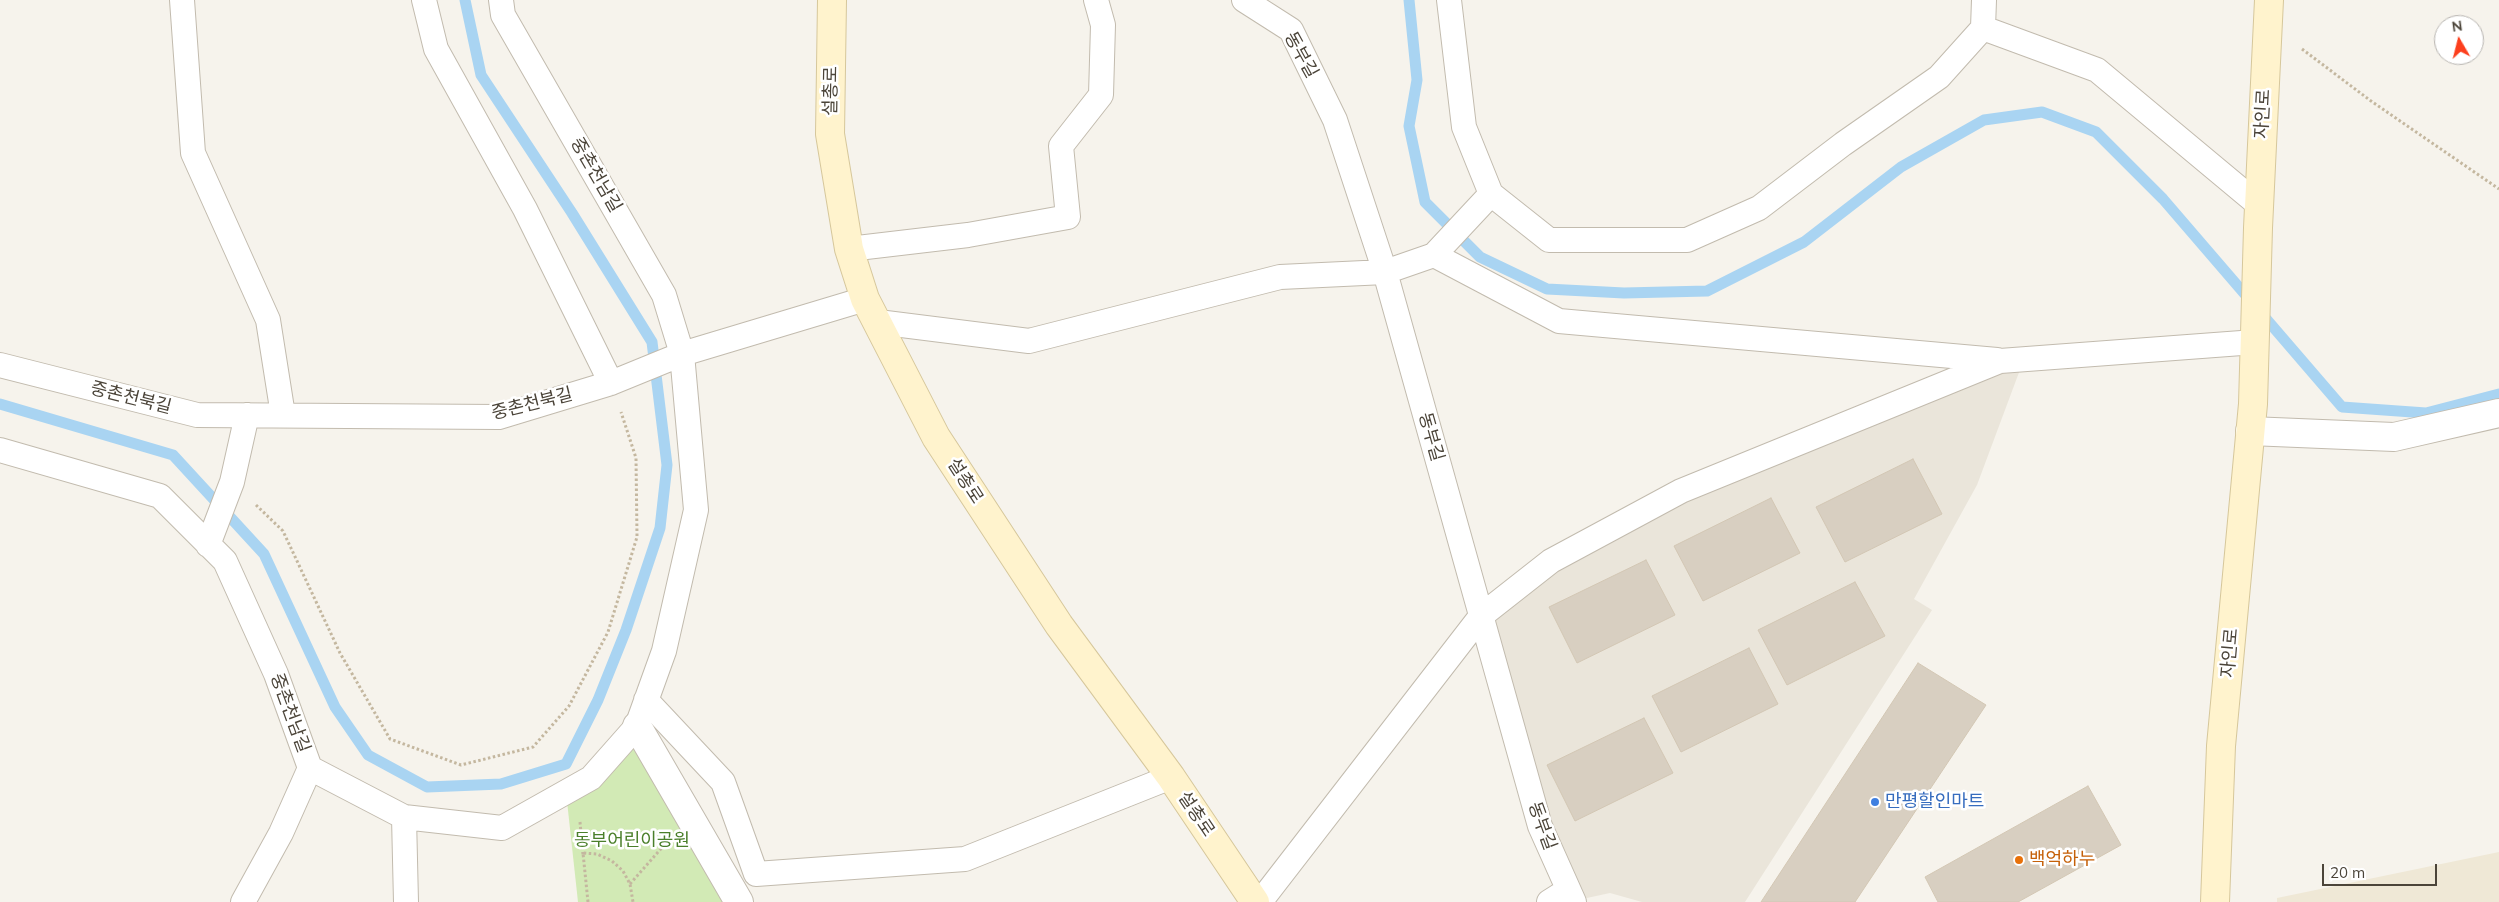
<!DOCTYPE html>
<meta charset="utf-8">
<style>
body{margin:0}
#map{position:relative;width:2499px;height:902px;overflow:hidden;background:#f6f3ec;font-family:Mulish,sans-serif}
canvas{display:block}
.north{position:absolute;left:2434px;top:15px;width:50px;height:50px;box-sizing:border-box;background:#fff;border:1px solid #b7b4b0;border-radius:50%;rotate:352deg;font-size:14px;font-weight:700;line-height:20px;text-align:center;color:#4b4439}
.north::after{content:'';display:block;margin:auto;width:18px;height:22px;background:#fc3f1d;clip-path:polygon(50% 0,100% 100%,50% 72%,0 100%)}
.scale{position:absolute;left:2322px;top:864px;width:115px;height:22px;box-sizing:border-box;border:2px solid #4b4439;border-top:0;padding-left:6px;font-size:15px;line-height:18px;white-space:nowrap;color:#4b4439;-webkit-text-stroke:4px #fff;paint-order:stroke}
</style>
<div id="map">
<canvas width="2499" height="902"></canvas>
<div class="north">N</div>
<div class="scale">20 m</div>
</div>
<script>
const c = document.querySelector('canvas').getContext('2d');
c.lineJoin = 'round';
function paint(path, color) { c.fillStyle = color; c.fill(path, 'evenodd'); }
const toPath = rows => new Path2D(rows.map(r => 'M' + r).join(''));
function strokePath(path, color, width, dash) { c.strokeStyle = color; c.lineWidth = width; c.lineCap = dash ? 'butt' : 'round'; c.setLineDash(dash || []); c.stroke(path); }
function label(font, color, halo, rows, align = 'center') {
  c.font = font + ' Mulish,"Noto Sans KR",sans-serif'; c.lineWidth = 5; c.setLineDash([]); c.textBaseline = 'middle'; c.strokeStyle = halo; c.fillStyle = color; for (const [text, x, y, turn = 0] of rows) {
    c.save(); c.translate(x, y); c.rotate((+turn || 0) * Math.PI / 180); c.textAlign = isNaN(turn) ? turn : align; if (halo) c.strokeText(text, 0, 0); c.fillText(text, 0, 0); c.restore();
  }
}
paint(toPath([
 [2024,359,1977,485,1914,599,1932,610,1745,902,1642,902,1610,893,1573,901,1481,616,1681,491]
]), '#eae5da');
paint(toPath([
 [2499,852,2499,902,2277,902,2277,898]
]), '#efe8d6');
paint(toPath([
 [637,726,739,902,578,902,566,792]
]), '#d2eab5');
strokePath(toPath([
 [1409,0,1417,80,1409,126,1425,202,1480,257,1547,289,1624,293,1707,291,1804,242,1901,167,1984,120,2042,112,2096,132,2163,199,2342,407,2426,413,2499,394],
 [0,404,173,455,264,554,335,707,368,755,427,787,501,784,566,764,598,700,626,630,660,528,667,465,652,342,572,213,481,75,465,0]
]), '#a9d4f2', 11);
const building = toPath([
 [1913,459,1942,514,1845,562,1816,507,1913,459],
 [1771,498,1800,553,1703,601,1674,546,1771,498],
 [1646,560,1675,615,1577,663,1549,607,1646,560],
 [1855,582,1885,636,1787,685,1758,630,1855,582],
 [1749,648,1778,704,1681,752,1652,696,1749,648],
 [1918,663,1986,705,1855,902,1761,902,1918,663],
 [1644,718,1673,773,1575,821,1547,765,1644,718],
 [2088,786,2121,845,2018,902,1938,902,1925,877,2088,786]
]);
paint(building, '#d8cfc1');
strokePath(building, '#d3c7b4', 1);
const lane = toPath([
 [182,0,193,153,268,320,283,415],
 [424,0,436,49,525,209,611,383],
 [1244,0,1291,30,1335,120,1385,272,1540,826,1574,902],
 [1449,0,1464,127,1491,194,1549,240,1687,240,1759,208,1843,144,1939,77,1983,28,2097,70,2259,205],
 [1983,28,1984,0],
 [849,249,968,235,1068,217,1061,146,1101,95,1103,25,1096,0],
 [1434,255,1559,321,1997,360],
 [878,322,1029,341,1280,277,1385,272,1434,255,1491,194],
 [0,365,197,415,499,417,611,383,682,354,865,299],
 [0,450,160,496,225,561,276,674,310,768,404,817,502,828,591,778,637,726,664,651,696,510,682,354,664,295,503,15,501,0],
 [208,545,232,482,247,415],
 [646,700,723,782,756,874,965,859,1171,777],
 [404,817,406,902],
 [243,902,281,833,310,768],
 [1260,902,1481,616,1551,561,1681,491,2000,361,2255,342],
 [1549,902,1568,890]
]);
const street = toPath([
 [2250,431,2394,437,2499,413],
 [637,726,739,902]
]);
const secondary = toPath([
 [832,0,830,134,849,249,865,299,936,437,1059,625,1171,777,1255,902],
 [2215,902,2221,746,2253,404,2258,228,2269,0]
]);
strokePath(lane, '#c2bbae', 26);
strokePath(street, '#c2bbae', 30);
strokePath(secondary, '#d6c79b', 30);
strokePath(toPath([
 [2302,49,2371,101,2499,189],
 [256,505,283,531,340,653,390,739,461,765,533,747,569,706,608,632,637,537,636,458,621,412],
 [580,822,583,855],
 [630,884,666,843],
 [588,902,583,853,597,854,612,861,623,871,630,884,633,902]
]), '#c4b79f', 3, [2.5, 2.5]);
strokePath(lane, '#fff', 24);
strokePath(street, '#fff', 28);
strokePath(secondary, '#fff3cd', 28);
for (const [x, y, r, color] of [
 [1875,802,5,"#3f7fe0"],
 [2019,860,5,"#e8710a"]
]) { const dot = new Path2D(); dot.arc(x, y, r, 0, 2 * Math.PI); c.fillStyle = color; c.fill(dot); strokePath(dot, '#fff', 2); }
label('18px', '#4b4439', '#fff', [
 ["동부길",1301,55,61],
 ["설총로",831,91,-89],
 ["자인로",2263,114,-87],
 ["중촌천남길",596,175,60],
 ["중촌천북길",131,398,14],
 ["중촌천북길",532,404,-14],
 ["동부길",1431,437,74],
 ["설총로",965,481,57],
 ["자인로",2230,653,-85],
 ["중촌천남길",290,713,70],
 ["설총로",1196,814,56],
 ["동부길",1542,826,70]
]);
label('18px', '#366cbe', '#fff', [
 ["만평할인마트",1885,802]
], 'left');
label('18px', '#4a7f2a', '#fff', [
 ["동부어린이공원",632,841]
]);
label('18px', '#c56008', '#fff', [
 ["백억하누",2029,860]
], 'left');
</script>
